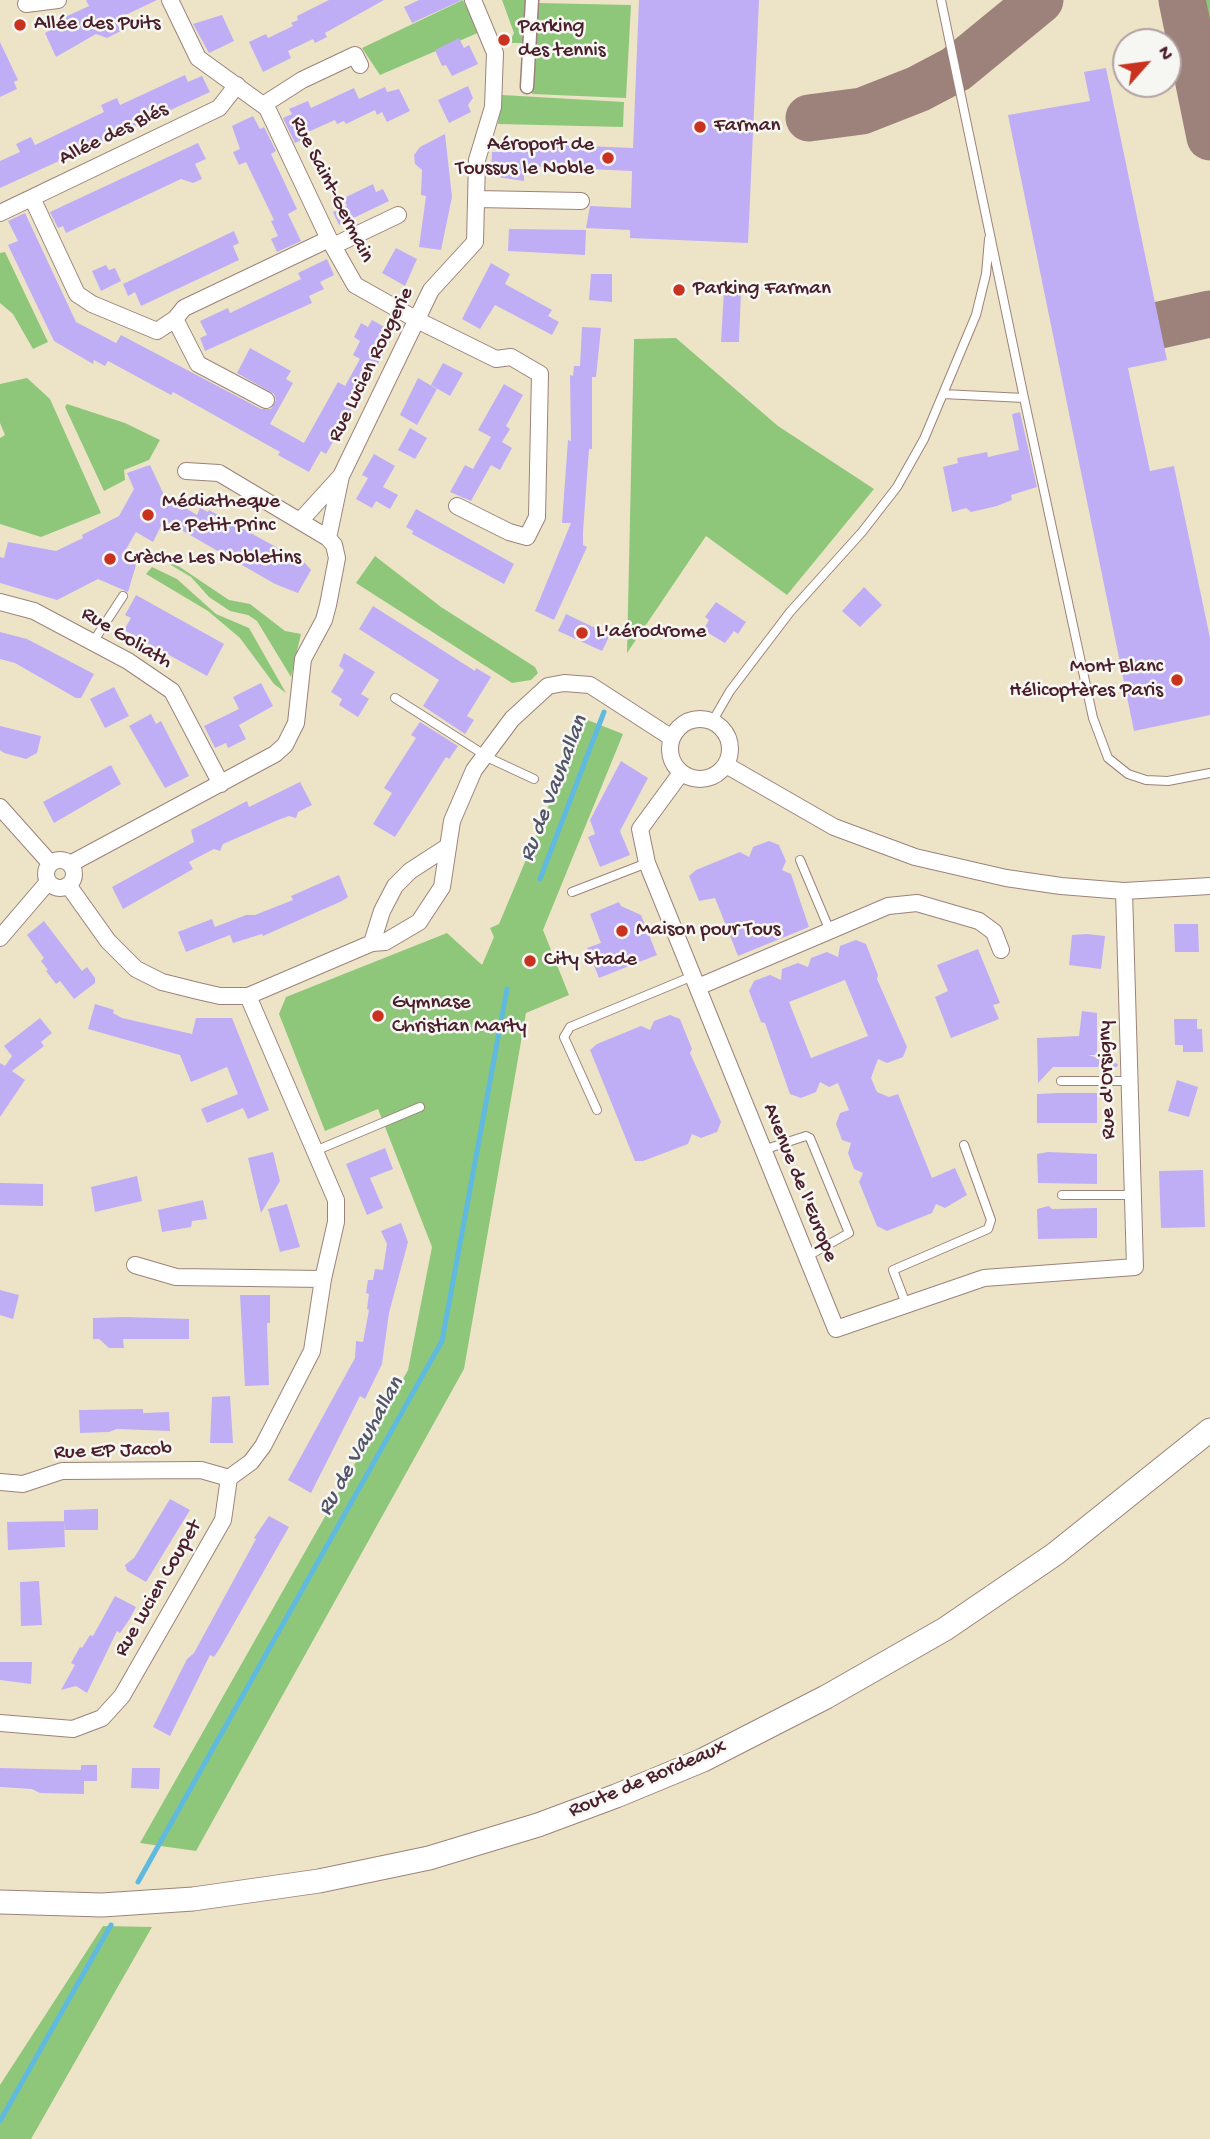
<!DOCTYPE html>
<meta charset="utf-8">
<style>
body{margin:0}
#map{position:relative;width:1210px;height:2139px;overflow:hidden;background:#ede4c8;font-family:"Gochi Hand",sans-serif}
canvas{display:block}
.north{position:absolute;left:1112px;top:28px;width:70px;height:70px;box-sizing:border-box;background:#f6f6f2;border:2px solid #b1a0a2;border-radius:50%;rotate:62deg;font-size:19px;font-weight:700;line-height:28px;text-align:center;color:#4a1f2b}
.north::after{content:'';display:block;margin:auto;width:24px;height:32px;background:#c8321e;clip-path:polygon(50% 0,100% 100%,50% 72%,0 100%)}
</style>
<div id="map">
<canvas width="1210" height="2139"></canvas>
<div class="north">N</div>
</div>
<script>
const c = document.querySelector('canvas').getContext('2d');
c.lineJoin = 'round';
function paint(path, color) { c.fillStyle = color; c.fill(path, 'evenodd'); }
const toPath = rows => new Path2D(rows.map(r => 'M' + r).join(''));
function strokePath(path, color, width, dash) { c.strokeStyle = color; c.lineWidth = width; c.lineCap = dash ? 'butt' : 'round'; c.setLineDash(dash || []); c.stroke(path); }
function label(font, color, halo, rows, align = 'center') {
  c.font = font + ' "Gochi Hand",sans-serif'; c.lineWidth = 5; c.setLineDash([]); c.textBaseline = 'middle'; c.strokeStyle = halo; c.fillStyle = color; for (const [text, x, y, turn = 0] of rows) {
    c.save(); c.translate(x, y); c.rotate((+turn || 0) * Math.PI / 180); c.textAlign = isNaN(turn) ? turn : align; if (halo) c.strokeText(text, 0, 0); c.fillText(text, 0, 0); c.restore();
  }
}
paint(toPath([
 [463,0,480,32,380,75,362,48],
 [502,0,530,0,528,43,509,43,514,33],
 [1197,0,1210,0,1210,82,1195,8],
 [538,3,631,5,626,98,532,94],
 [502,95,624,102,623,127,498,124],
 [5,252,48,342,33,349,13,314,0,303,0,253],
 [676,338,778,426,874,489,787,595,706,536,627,653,634,339],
 [27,378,50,399,101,513,41,537,0,524,0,438,5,435,0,423,0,384],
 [67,404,125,423,160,440,149,460,124,470,125,480,104,491,65,407],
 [159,553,229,600,250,604,285,631,301,634,291,677,257,621,248,615,230,611,209,597,191,577,159,558],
 [375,556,441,607,535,667,538,673,531,680,512,683,356,583],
 [152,567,177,579,216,614,249,628,286,693,274,684,240,638,208,611,146,574],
 [585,719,623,734,543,930,569,995,526,1013,464,1369,196,1851,140,1843,408,1370,432,1247,378,1109,325,1131,279,1014,286,997,447,933,482,965,494,937,490,928,499,924],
 [103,1926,152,1927,31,2139,0,2139,0,2085]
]), '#8fc77a');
strokePath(toPath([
 [540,879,604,712],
 [138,1882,442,1341,507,989],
 [0,2121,111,1925]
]), '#60b9de', 5);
strokePath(toPath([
 [1182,0,1210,137],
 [809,118,862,111,918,89,956,69,1040,0],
 [1160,325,1210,314]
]), '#9c827a', 47);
paint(toPath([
 [86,0,157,0,115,20,121,31,107,38,96,34,56,57,45,33,54,28,52,23,89,6],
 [329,0,384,0,325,33,327,37,315,43,313,39,288,51,291,58,263,72,249,42,266,34,268,38,293,26,291,23,298,20,297,16],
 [419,0,462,0,412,23,404,7],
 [639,0,759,0,748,243,630,238,630,230,586,228,590,206,631,208,632,171,524,166,524,181,491,176,492,152,538,152,538,144,633,148],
 [222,15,234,41,209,53,193,24],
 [459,38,464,48,469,45,478,64,452,76,446,65,442,66,435,50],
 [0,42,18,80,14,82,17,89,0,97],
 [1106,68,1167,360,1128,368,1150,471,1174,466,1210,638,1210,715,1134,731,1008,115,1090,101,1084,72],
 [185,75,188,82,202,76,210,92,0,188,0,161,20,152,16,144,31,137,35,145,104,112,101,105,117,98,120,105],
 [468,86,473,98,468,105,471,112,449,123,438,100],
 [385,87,387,92,399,89,410,111,387,122,382,112,377,115,375,110,346,124,344,121,337,124,335,120,308,132,310,136,295,143,283,118,292,114,289,109,308,101,311,108,354,88,359,99],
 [253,116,260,129,264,127,276,151,271,154,297,209,288,214,301,241,277,252,271,239,278,236,271,221,274,220,246,162,239,165,233,152,240,149,232,126],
 [445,134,452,197,441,250,419,247,426,196,421,195,422,170,415,164,414,155,420,147],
 [198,143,206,159,195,164,202,179,193,183,181,179,66,233,63,226,58,228,50,212],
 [373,184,376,192,383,189,389,201,339,225,333,212,347,206,344,198],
 [25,213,76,322,116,343,121,335,261,409,271,409,276,400,274,394,237,373,250,348,291,371,286,379,293,383,270,424,304,443,338,382,345,386,360,359,353,355,360,341,354,337,361,323,368,327,372,320,388,329,377,350,384,353,326,454,321,451,309,472,278,455,280,452,173,392,171,395,108,361,105,366,94,360,93,364,54,341,8,245,18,241,8,221],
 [509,229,586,230,585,255,508,251],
 [234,231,239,243,233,246,239,260,141,306,135,292,128,296,123,284],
 [396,248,417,259,405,286,382,273],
 [327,259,334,275,320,282,324,289,309,296,312,303,205,351,200,338,207,335,200,321,228,308,230,313,301,279,298,273],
 [491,263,510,274,505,284,552,310,548,316,559,322,552,335,495,305,480,329,462,319],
 [106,265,109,270,115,268,121,281,101,291,92,271],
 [591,274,612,274,612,302,589,300],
 [724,290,741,292,739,342,721,342],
 [582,327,601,328,596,377,592,377,592,449,589,449,583,532,583,545,587,547,554,620,535,611,571,523,562,523,568,440,571,441,570,375,573,376,574,366,580,366],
 [443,363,463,373,450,396,431,385],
 [418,378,437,389,417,425,400,415],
 [504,384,523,395,506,426,510,429,502,442,512,448,500,470,491,465,471,501,450,492,465,465,473,469,491,437,478,430],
 [1020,412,1037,487,1011,495,1012,500,997,506,971,512,966,508,952,512,943,467,958,463,957,458,987,452,988,457,1019,450,1012,414],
 [410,428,427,438,415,459,398,450],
 [374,454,395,466,383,487,398,495,390,509,376,501,372,508,356,499,368,478,362,475],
 [150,465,164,495,197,515,200,508,208,512,209,510,305,563,311,570,298,593,275,584,164,520,153,542,136,532,121,558,136,565,128,592,98,579,57,600,0,583,0,557,4,558,8,542,56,551,83,538,82,535,119,516,134,489,127,473],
 [416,509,514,564,504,584,412,534,413,531,406,527],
 [864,587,882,605,860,627,842,611],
 [136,595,224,644,207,676,124,630,131,618,125,615],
 [716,602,746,622,738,634,734,631,725,643,703,630,709,620,705,617],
 [373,606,475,671,476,668,491,677,467,716,474,720,465,734,423,706,439,680,359,629],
 [566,614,610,635,602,651,558,631],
 [0,632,27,639,94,674,81,698,76,698,15,663,0,659],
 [344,653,375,672,361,694,369,699,358,717,339,705,342,699,331,692,344,670,339,666],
 [261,683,273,706,239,725,246,739,228,748,226,743,215,748,204,726,239,709,233,697],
 [114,687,129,716,105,728,90,699],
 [151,714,156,724,161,721,189,776,165,788,129,726],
 [420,722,458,746,449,759,446,757,395,837,373,824,392,793,384,788,416,738,411,735],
 [0,726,41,736,37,753,26,759,4,753,0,750],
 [621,761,648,778,620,831,630,855,600,867,588,837,595,834,590,820],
 [111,765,121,784,54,823,43,802],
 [300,782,312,805,298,812,296,818,289,816,278,820,223,844,220,851,214,849,189,862,193,869,123,909,112,887,194,842,191,830,247,801,249,807],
 [769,841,779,845,786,861,782,870,791,874,809,927,738,956,715,898,699,901,689,876,696,870,740,852,749,857,753,847],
 [339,875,348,897,342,901,263,936,262,934,233,943,230,935,186,952,178,932,212,919,215,927,246,915,255,915,293,900,291,896],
 [619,902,621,906,641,915,657,955,599,978,587,948,601,943,590,914],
 [44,921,82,971,87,967,95,978,95,983,74,999,60,981,56,984,46,971,48,970,41,961,44,958,27,935],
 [1174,924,1198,924,1199,952,1175,952],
 [1087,934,1105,936,1101,969,1069,965,1072,935],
 [856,940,866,944,878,975,877,979,907,1047,903,1057,887,1063,878,1059,871,1078,877,1092,889,1097,898,1094,932,1178,955,1168,967,1195,945,1208,936,1204,932,1213,887,1231,877,1226,859,1182,863,1173,854,1169,848,1153,851,1143,842,1140,836,1124,840,1113,849,1110,838,1083,829,1087,820,1082,816,1092,801,1098,790,1094,765,1023,761,1022,749,991,754,981,770,975,781,980,782,969,798,963,808,967,811,958,827,952,838,957,840,946],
 [845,980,868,1036,811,1058,789,1002],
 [978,949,1000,1003,993,1005,999,1019,951,1038,935,997,948,991,937,965],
 [95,1004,114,1010,113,1013,122,1018,192,1034,196,1018,232,1018,269,1110,248,1119,243,1108,207,1123,201,1109,238,1094,227,1067,191,1082,180,1055,88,1029],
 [1082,1011,1097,1013,1097,1055,1088,1055,1118,1064,1117,1067,1053,1067,1038,1083,1037,1038,1079,1036],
 [670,1015,680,1019,692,1049,690,1053,721,1122,717,1132,701,1138,692,1134,688,1144,643,1161,635,1161,590,1050,597,1044,641,1026,650,1030,654,1021],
 [40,1018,52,1033,41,1042,44,1046,12,1071,25,1080,0,1117,0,1063,5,1066,12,1056,4,1046],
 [1174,1019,1197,1019,1197,1029,1202,1029,1203,1052,1183,1052,1183,1045,1175,1045],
 [1177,1080,1198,1087,1189,1117,1168,1111],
 [1059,1093,1097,1093,1097,1123,1037,1123,1037,1094],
 [385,1148,393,1169,370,1178,383,1208,367,1215,346,1164],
 [273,1152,280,1181,261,1213,248,1158],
 [1048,1152,1097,1154,1097,1184,1038,1183,1037,1154],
 [1203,1170,1205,1227,1161,1228,1159,1171],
 [137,1176,142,1201,95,1212,91,1187],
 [0,1183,43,1184,43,1206,0,1205],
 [203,1200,207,1219,192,1221,191,1227,162,1232,158,1210],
 [287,1204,300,1247,280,1252,268,1209],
 [1049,1206,1052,1209,1097,1208,1097,1238,1038,1239,1037,1209],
 [401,1223,408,1242,389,1313,382,1364,365,1399,360,1396,311,1493,288,1480,355,1358,356,1341,363,1342,369,1310,367,1309,369,1294,366,1293,368,1280,373,1280,375,1269,383,1270,387,1244,381,1231],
 [0,1290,19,1295,13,1319,0,1315],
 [240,1295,270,1295,270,1323,267,1323,269,1385,245,1386],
 [124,1317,189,1319,189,1339,123,1339,124,1348,109,1348,99,1339,93,1339,93,1318],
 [230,1396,233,1443,210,1443,212,1397],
 [143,1409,143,1413,169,1412,170,1431,117,1429,109,1432,80,1433,79,1410],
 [170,1499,190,1510,146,1582,127,1571,125,1565,134,1558],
 [98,1509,98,1530,64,1530,64,1510],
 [269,1516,289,1527,220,1648,214,1657,210,1655,170,1736,153,1727,187,1659,194,1653,256,1539,254,1538],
 [64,1521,65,1547,8,1550,7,1522],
 [39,1581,42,1625,21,1626,20,1582],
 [115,1596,136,1607,129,1620,120,1633,117,1631,87,1693,76,1686,61,1690,75,1665,71,1663,80,1647,82,1648,90,1635,93,1636],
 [0,1662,32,1662,31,1684,0,1680],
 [81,1765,97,1765,97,1781,84,1781,84,1794,40,1793,32,1789,0,1787,0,1768,81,1770],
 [132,1768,160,1768,159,1789,131,1788]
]), '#bfaef5');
const service = toPath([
 [941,0,1024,398],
 [943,394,1024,398,1093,718,1108,758,1128,774,1146,780,1168,781,1210,773],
 [93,642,123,596],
 [395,698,491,759,534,779],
 [712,722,730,691,790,612,862,532,897,487,924,439,976,315,986,274,989,239],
 [800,860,830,931],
 [572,892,647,863],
 [1061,1081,1129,1081],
 [597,1110,564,1037,570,1027,693,976],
 [763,1150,806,1136,810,1138,849,1233,806,1257],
 [315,1151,420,1107],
 [1062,1195,1132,1195],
 [906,1304,893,1270,988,1229,991,1220,964,1145]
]);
const pedestrian = toPath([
 [527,87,532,0]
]);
const minor = toPath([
 [170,0,198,58,267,108,329,239,355,285,419,321,496,359,511,357,540,374,537,517,527,537,509,532,457,506],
 [26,4,58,0],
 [263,105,302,80,355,55,360,65],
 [32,198,77,294,92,304,157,331,175,319,184,308,329,239],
 [477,199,581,201],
 [0,213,219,108,237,85],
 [333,246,398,215],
 [175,319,198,364,266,400],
 [300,521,341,476],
 [328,538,341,476,431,290,475,242,477,160,493,107,495,53,473,0],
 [0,602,34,611,128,661,172,691,221,784],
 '670 749a30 30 0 1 1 60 0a30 30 0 1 1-60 0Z',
 [726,765,834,827,915,857,1006,878,1061,886,1124,891,1210,886],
 [681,773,640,829,647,863,836,1329,984,1278,1135,1267,1124,891],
 [0,807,50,863],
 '46 874a14 14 0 1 1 28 0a14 14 0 1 1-28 0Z',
 [70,864,275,754,285,745,296,723,303,659,324,620,328,605,337,558,334,545,328,538,219,473,186,471],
 [68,885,108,941,136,969,162,982,198,991,220,996,248,996,372,943,385,942,419,922,442,887,452,821,474,770,512,719,548,686,564,683,590,685,672,738],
 [0,938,48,882],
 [372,943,382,911,395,886,410,871,447,847],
 [698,987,888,906,917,903,979,921,994,932,1001,950],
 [135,1265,176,1277,323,1279],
 [0,1482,23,1484,62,1471,201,1470,229,1478],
 [0,1723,73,1729,102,1718,122,1696,223,1520,229,1478,251,1462,263,1446,312,1351,323,1279,336,1222,336,1200,248,996]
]);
const secondary = toPath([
 [0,1902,102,1905,193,1899,319,1881,429,1858,538,1825,616,1796,703,1760,826,1697,945,1629,1055,1554,1210,1430]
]);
strokePath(service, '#9c827a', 10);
strokePath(pedestrian, '#9c827a', 15);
strokePath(minor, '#9c827a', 18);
strokePath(secondary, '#9c827a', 25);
strokePath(service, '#fff', 8);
strokePath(pedestrian, '#fff', 12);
strokePath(minor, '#fff', 16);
strokePath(secondary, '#fff', 23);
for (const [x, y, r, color] of [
 [20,25,7,"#c8321e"],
 [504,40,7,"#c8321e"],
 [700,127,7,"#c8321e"],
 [608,158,7,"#c8321e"],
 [679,290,7,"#c8321e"],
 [148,515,7,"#c8321e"],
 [110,559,7,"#c8321e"],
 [582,633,7,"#c8321e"],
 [1177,680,7,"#c8321e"],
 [622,931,7,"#c8321e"],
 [530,961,7,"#c8321e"],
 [378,1016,7,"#c8321e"]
]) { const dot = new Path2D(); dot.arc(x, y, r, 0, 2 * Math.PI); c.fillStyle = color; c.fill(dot); strokePath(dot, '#f6f6f2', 2.5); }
label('21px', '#4a1f2b', '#f6f6f2', [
 ["Allée des Puits",34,25],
 ["Parking",518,28],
 ["des tennis",518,52],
 ["Farman",714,127],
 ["Aéroport de",594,146,"right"],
 ["Toussus le Noble",594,170,"right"],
 ["Parking Farman",693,290],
 ["Médiatheque",162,503],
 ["Le Petit Princ",162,527],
 ["Crèche Les Nobletins",124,559],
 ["L'aérodrome",596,633],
 ["Mont Blanc",1163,668,"right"],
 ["Hélicoptères Paris",1163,692,"right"],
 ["Maison pour Tous",636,931],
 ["City Stade",544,961],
 ["Gymnase",392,1004],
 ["Christian Marty",392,1028]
], 'left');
label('21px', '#4a1f2b', '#f6f6f2', [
 ["Allée des Blés",114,135,-26],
 ["Rue Saint-Germain",331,190,63],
 ["Rue Lucien Rougerie",372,365,-64],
 ["Rue Goliath",126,639,31],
 ["Rue d'Orsigny",1108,1080,-92],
 ["Avenue de l'Europe",799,1183,68],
 ["Rue EP Jacob",113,1452,-2],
 ["Rue Lucien Coupet",159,1589,-60],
 ["Route de Bordeaux",648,1780,-23]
]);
label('italic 23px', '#52556a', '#f6f6f2', [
 ["Ru de Vauhallan",555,789,-69],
 ["Ru de Vauhallan",362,1447,-61]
]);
</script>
